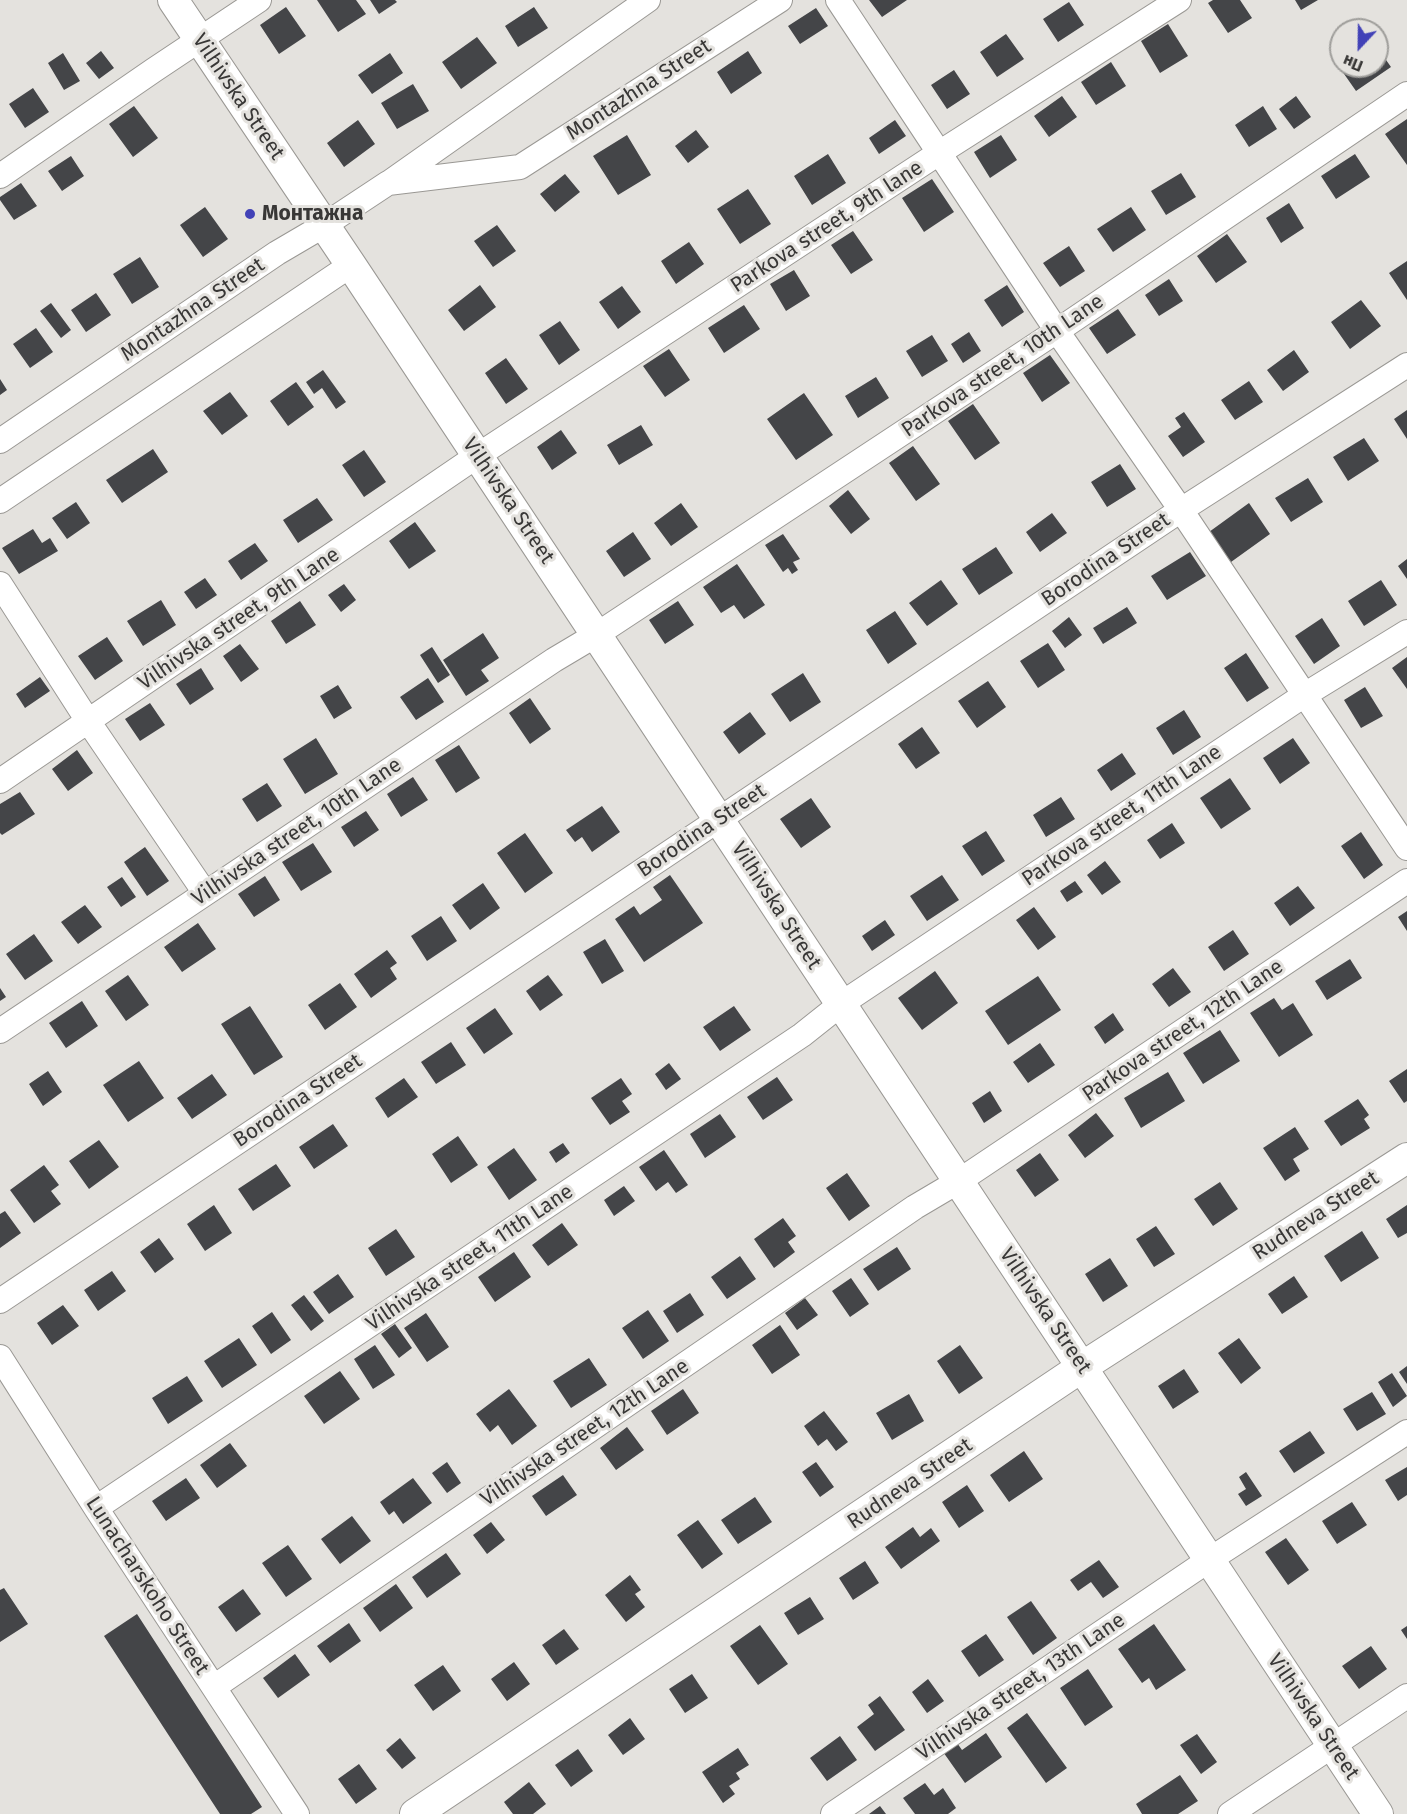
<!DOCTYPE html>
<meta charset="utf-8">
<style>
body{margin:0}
#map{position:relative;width:1407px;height:1814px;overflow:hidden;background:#e4e2de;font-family:"Fira Sans",sans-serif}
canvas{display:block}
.north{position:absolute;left:1329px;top:18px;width:60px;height:60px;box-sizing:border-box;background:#e4e2de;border:2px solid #9f9e9b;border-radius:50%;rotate:202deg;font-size:16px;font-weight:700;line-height:24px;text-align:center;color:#383736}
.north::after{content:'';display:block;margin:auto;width:21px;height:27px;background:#4242b7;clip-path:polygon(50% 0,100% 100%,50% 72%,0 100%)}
</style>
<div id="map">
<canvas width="1407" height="1814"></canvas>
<div class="north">Пн</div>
</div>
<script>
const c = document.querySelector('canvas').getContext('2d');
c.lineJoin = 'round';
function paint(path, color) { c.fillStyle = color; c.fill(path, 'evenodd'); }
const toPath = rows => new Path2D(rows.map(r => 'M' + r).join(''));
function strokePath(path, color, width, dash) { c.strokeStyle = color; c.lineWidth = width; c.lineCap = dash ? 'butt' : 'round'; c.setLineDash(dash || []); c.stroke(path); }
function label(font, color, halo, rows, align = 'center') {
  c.font = font + ' "Fira Sans",sans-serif'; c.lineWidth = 6; c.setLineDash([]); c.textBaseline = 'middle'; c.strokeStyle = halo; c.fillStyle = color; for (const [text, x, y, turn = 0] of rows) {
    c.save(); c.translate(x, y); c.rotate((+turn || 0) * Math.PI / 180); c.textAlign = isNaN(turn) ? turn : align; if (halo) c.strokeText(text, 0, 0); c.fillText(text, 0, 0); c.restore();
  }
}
paint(toPath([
 [317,0,356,0,366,14,338,32],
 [370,0,395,0,397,2,379,14],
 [869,0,907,0,882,17],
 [1213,0,1240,0,1252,18,1228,33,1208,3],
 [1295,0,1318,0,1301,10],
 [1069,2,1084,25,1058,42,1043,19],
 [286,7,306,36,279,54,260,25],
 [534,7,548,28,518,47,505,26],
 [816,8,828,26,800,44,788,26],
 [1168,24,1188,56,1160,73,1141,41],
 [1006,34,1024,59,997,77,980,52],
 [477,37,497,63,461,89,442,62],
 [1377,47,1391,67,1356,91,1335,61,1341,57,1341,66,1377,66],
 [101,51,114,68,99,79,86,63],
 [748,51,762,73,731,94,717,72],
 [63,53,80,81,64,90,48,63],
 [390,53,403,73,372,94,358,75],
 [1111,62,1126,86,1096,105,1081,82],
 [954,70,970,94,947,109,931,85],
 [413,84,429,111,397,129,381,103],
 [33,88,49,112,25,128,9,104],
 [1062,96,1077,117,1049,137,1034,116],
 [1296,96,1311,117,1294,129,1279,109],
 [134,106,158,138,133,157,109,124],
 [1263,106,1277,129,1249,147,1235,125],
 [1407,119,1407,165,1385,134],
 [358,120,375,144,344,167,327,143],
 [895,120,906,136,879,154,869,138],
 [696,130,709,147,688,163,675,146],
 [627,135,651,175,618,195,593,156],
 [1001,135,1017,160,990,178,974,152],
 [828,154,846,183,812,205,794,176],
 [1355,154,1370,177,1336,199,1321,176],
 [71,156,84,176,62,191,48,171],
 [1181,173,1196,197,1166,215,1151,191],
 [565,174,580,192,555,212,540,194],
 [932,179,954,212,924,232,902,198],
 [21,183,37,206,14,220,0,200,0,197],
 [748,189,771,224,740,244,717,209],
 [1289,203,1304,228,1281,243,1266,218],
 [205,207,228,239,203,257,180,225],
 [1131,207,1146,230,1113,252,1097,229],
 [497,225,516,251,493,267,474,241],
 [853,231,873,260,851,274,831,245],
 [1227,234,1247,262,1216,283,1197,256],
 [689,242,704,264,676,284,661,261],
 [1069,246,1085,271,1060,287,1043,263],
 [140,257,159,287,132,304,113,274],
 [1407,261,1407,300,1389,273],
 [794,270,810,296,786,311,770,284],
 [1169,279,1183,301,1159,316,1145,295],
 [480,285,496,307,464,331,448,310],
 [1007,285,1024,312,1002,327,984,300],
 [622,286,641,312,618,329,599,302],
 [96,293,111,315,86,332,71,310],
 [1361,300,1381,326,1350,349,1331,322],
 [51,303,71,330,61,338,40,311],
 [744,305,760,329,724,353,708,328],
 [1118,309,1136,335,1107,354,1089,328],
 [560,321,580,350,559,365,539,335],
 [36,328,53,352,30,368,13,344],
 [969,332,981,351,963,363,951,344],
 [932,335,948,361,922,377,906,351],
 [669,349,690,380,665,397,643,366],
 [1294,350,1309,372,1283,391,1267,370],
 [1050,355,1070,383,1042,402,1023,373],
 [506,358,528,389,506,404,485,373],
 [323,370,346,402,336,409,322,388,314,394,306,382],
 [876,377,889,398,858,418,845,396],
 [0,379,7,390,0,395],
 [1249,381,1263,402,1235,420,1221,400],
 [296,382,314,407,288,426,270,401],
 [230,392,248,416,222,435,203,411],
 [804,393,833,435,796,460,767,419],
 [973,404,1000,443,975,460,948,421],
 [1407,410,1407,439,1394,419],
 [1184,412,1205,442,1183,457,1168,436,1181,427,1175,418],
 [641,425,653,445,619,465,607,445],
 [561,430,577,453,552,470,537,447],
 [1364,438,1379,461,1348,481,1333,457],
 [913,446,940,484,916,501,889,463],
 [153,449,168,472,122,503,106,480],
 [364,450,386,482,364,497,342,465],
 [1120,464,1136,489,1107,507,1091,482],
 [1308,478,1323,502,1291,522,1275,498],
 [848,490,870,519,851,534,829,506],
 [317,498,333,520,298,543,283,520],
 [76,502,90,523,67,539,52,518],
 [681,503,698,527,671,546,654,523],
 [1249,503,1270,534,1231,562,1209,532],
 [1052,513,1067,533,1040,552,1026,532],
 [415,522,436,551,409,569,389,541],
 [33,529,42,543,50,538,58,551,19,574,2,548],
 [633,532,651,559,624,577,606,551],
 [783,534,800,559,793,562,798,570,792,574,788,568,783,572,765,545],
 [255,543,268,561,241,580,228,561],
 [996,547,1013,573,979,595,962,569],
 [1190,552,1206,576,1167,600,1151,576],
 [1407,559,1407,579,1398,566],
 [737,564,765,605,744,619,734,605,721,613,703,587],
 [205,578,217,595,196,609,184,592],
 [941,580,958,604,927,626,909,603],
 [1381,580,1397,605,1364,626,1348,601],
 [344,584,356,600,341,612,328,595],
 [161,600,176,625,143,646,127,621],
 [300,601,316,625,286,644,271,621],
 [678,601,694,625,665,644,649,620],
 [1127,607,1137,623,1103,644,1093,628],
 [895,611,917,644,888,664,866,630],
 [1069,617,1082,635,1065,648,1052,631],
 [1322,618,1340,646,1314,664,1295,636],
 [483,633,499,658,481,670,489,681,466,696,443,660],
 [107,637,123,661,95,680,78,656],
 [1048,643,1065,670,1038,688,1020,661],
 [240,644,259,669,241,682,223,656],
 [432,647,450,675,438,683,420,655],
 [1246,653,1269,688,1247,702,1224,668],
 [1407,657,1407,689,1392,668],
 [201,668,214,689,190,705,176,684],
 [803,673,821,702,790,722,771,694],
 [40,677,50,691,25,708,16,694],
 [428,678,444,702,416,720,400,697],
 [988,681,1006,707,977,728,958,701],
 [338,685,352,708,334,719,320,696],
 [1365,687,1383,716,1361,728,1344,700],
 [530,698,551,729,530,744,509,713],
 [150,703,165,725,140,741,125,719],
 [1184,710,1201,737,1173,755,1156,728],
 [750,712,766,734,739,754,723,732],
 [922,727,940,753,916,769,898,744],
 [316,738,338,774,305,794,283,759],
 [1293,738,1310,763,1280,784,1263,758],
 [459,745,480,778,456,793,435,760],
 [77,750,93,773,68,791,52,769],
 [1122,753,1136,774,1111,791,1097,770],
 [413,777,428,800,401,817,387,794],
 [1230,778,1251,809,1221,829,1200,798],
 [267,783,282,806,257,822,242,799],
 [20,792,35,814,2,835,0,833,0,804],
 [1061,797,1075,819,1046,837,1033,815],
 [811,798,831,827,801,848,780,819],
 [602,806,620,832,592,852,582,837,575,842,566,830],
 [366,811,379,830,354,847,341,827],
 [1172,823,1185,843,1160,859,1147,840],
 [986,831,1005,861,982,876,962,846],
 [1361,832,1383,865,1364,879,1341,846],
 [525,833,553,873,525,893,497,853],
 [313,843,332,872,301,891,282,862],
 [145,847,169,881,147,896,124,862],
 [1105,861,1121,882,1102,895,1087,875],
 [670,875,703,923,644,962,615,919,634,906,640,915,662,900,653,887],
 [942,875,959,900,927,921,910,896],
 [265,876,280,900,254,917,238,894],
 [122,877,136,897,121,907,107,887],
 [1075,881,1083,892,1067,902,1060,891],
 [483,883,500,908,470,930,452,905],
 [1298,886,1315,908,1290,926,1274,903],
 [85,905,102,927,78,944,61,922],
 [1034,907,1056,937,1038,950,1016,920],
 [1407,911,1407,931,1398,917],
 [441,916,457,941,427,961,411,936],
 [885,920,895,935,872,951,862,936],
 [198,923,216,949,182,972,164,947],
 [1233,930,1249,954,1224,971,1208,947],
 [34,934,53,961,25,980,6,954],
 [605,939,624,971,602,984,583,952],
 [387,950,397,963,390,968,397,979,371,998,354,974],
 [1350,959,1362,978,1327,1000,1315,981],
 [1173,968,1191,992,1169,1007,1152,984],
 [935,971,958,1003,922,1030,898,998],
 [128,975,149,1005,126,1021,105,991],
 [548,975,563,995,540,1011,526,991],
 [1038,976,1061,1010,1008,1045,985,1011],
 [340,983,357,1007,325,1030,308,1005],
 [0,988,6,997,0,1001],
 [1274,998,1282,1010,1293,1003,1313,1035,1279,1057,1250,1013],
 [82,1001,98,1026,66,1048,49,1023],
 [250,1006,283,1057,254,1075,221,1024],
 [734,1006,751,1030,720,1051,703,1027],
 [495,1008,513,1034,484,1054,466,1028],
 [1113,1013,1124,1030,1105,1044,1094,1027],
 [1220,1030,1240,1061,1203,1084,1183,1053],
 [451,1042,466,1065,436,1084,421,1062],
 [1040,1043,1055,1065,1028,1083,1013,1062],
 [139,1061,164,1098,128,1122,103,1085],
 [669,1063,681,1079,666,1090,655,1074],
 [1407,1069,1407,1101,1404,1103,1389,1081],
 [48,1071,62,1092,43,1106,29,1084],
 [1168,1072,1185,1101,1141,1128,1124,1098],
 [212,1074,227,1095,192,1119,177,1098],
 [777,1077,793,1100,763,1120,747,1097],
 [404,1078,418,1097,388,1118,375,1098],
 [621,1078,632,1094,622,1101,630,1112,610,1125,591,1098],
 [990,1091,1002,1111,984,1123,972,1103],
 [1358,1099,1369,1115,1364,1119,1370,1128,1341,1146,1324,1121],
 [1096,1113,1114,1136,1085,1158,1068,1135],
 [720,1114,736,1137,705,1158,690,1134],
 [333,1124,348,1146,314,1169,299,1147],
 [1295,1127,1309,1149,1293,1159,1300,1171,1285,1181,1263,1148],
 [458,1136,478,1165,451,1183,432,1154],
 [99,1140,119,1167,89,1189,69,1161],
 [563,1143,570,1153,556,1163,549,1152],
 [514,1148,537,1180,509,1200,487,1167],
 [664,1150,688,1185,676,1193,668,1182,656,1191,639,1167],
 [1040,1153,1059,1180,1035,1197,1016,1170],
 [276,1164,291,1186,253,1211,238,1189],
 [44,1165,59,1185,51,1191,61,1204,34,1223,10,1190],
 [847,1173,870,1206,849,1221,826,1188],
 [1220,1182,1238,1209,1213,1226,1194,1199],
 [624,1186,635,1201,614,1216,604,1200],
 [214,1205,232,1233,205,1251,187,1224],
 [1407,1205,1407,1233,1398,1238,1386,1219],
 [5,1211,21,1233,0,1248,0,1214],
 [783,1218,796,1236,788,1242,795,1252,774,1268,754,1239],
 [562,1223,578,1245,548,1266,532,1245],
 [1156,1226,1175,1254,1154,1267,1136,1239],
 [396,1229,415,1257,386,1276,368,1248],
 [1362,1231,1379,1258,1341,1282,1324,1256],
 [159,1238,174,1259,155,1273,140,1252],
 [897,1247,911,1269,878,1291,863,1269],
 [514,1252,531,1277,495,1302,478,1277],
 [740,1256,756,1279,727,1299,711,1277],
 [1110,1258,1128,1286,1103,1302,1085,1274],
 [112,1271,126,1291,98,1311,84,1290],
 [338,1274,354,1297,329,1314,313,1292],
 [1294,1276,1308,1297,1282,1314,1268,1294],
 [851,1278,869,1304,850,1317,832,1291],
 [690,1293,704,1315,677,1333,663,1311],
 [304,1295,324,1321,311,1331,291,1305],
 [805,1298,818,1315,797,1330,785,1313],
 [63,1305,79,1326,52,1345,37,1323],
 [648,1310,669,1341,643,1359,622,1328],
 [272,1312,291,1340,271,1354,252,1326],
 [426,1313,449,1347,427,1362,404,1328],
 [395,1324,412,1348,399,1358,381,1334],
 [780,1325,800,1355,772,1374,752,1345],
 [239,1338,257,1365,222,1388,204,1361],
 [1239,1338,1261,1368,1241,1384,1218,1353],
 [375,1345,395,1375,373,1389,354,1359],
 [960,1345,983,1378,959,1394,937,1361],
 [589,1358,607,1385,571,1408,553,1381],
 [1407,1366,1407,1384,1399,1372],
 [1184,1369,1199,1392,1173,1409,1158,1386],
 [340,1371,360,1399,324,1424,304,1396],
 [1392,1373,1407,1396,1393,1407,1378,1382],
 [187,1376,203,1401,168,1424,152,1398],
 [509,1389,537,1426,512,1445,498,1425,490,1432,476,1414],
 [683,1389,699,1413,667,1435,651,1411],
 [1372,1392,1386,1414,1357,1431,1343,1409],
 [909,1394,924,1421,892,1440,876,1413],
 [824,1411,848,1442,836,1451,827,1439,818,1446,804,1426],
 [627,1427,644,1450,616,1470,600,1448],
 [1310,1431,1325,1453,1294,1473,1279,1451],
 [230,1443,247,1466,217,1488,200,1465],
 [1024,1451,1043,1479,1009,1502,990,1475],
 [447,1462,461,1483,447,1493,432,1473],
 [816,1462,834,1487,820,1497,802,1472],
 [1407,1467,1407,1495,1398,1501,1385,1480],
 [1246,1472,1262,1496,1246,1506,1238,1494,1246,1489,1239,1477],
 [563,1475,577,1495,546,1516,532,1496],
 [186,1478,200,1498,166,1521,152,1501],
 [413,1478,432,1503,403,1524,394,1511,389,1515,380,1502],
 [967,1485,984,1511,959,1528,942,1502],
 [755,1497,772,1522,738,1544,721,1520],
 [1352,1502,1367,1525,1337,1544,1322,1521],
 [352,1516,371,1541,340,1564,321,1539],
 [698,1520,723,1554,702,1569,677,1535],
 [491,1522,505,1540,487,1554,473,1535],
 [913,1527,920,1537,931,1528,940,1541,901,1569,885,1547],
 [1286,1538,1309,1570,1288,1585,1265,1552],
 [288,1545,312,1579,286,1597,262,1563],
 [446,1553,461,1574,427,1598,412,1577],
 [1099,1560,1119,1587,1103,1598,1091,1582,1078,1591,1070,1580],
 [865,1561,879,1583,853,1600,839,1578],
 [630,1575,641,1590,635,1594,645,1607,626,1622,605,1595],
 [396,1584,413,1608,380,1632,363,1608],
 [4,1588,28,1624,0,1642,0,1590],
 [243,1589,261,1614,236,1632,218,1607],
 [810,1597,824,1619,798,1635,784,1613],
 [1031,1601,1057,1638,1033,1655,1007,1617],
 [137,1614,262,1807,251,1814,220,1814,104,1636],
 [349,1623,361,1641,330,1663,317,1646],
 [1154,1624,1186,1670,1156,1690,1149,1678,1142,1683,1118,1649],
 [760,1625,788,1664,758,1685,730,1646],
 [1407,1626,1407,1639,1401,1630],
 [564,1629,579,1649,556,1665,542,1645],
 [986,1634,1004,1660,979,1677,961,1651],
 [1371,1646,1387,1669,1359,1689,1342,1666],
 [295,1654,310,1675,278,1698,263,1678],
 [514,1662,530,1684,507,1701,491,1679],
 [443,1665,461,1691,433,1711,414,1685],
 [1088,1669,1113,1707,1085,1726,1060,1688],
 [692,1674,708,1698,685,1713,669,1689],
 [928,1679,944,1701,927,1713,912,1692],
 [880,1696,905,1730,875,1751,857,1727,874,1714,868,1705],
 [1027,1713,1067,1768,1046,1783,1007,1728],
 [630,1718,645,1739,623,1755,608,1735],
 [986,1733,1002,1757,965,1783,941,1749,955,1740,962,1750],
 [1197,1734,1217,1762,1201,1774,1180,1745],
 [840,1736,857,1760,827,1781,810,1758],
 [400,1738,416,1758,402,1769,386,1750],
 [738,1748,749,1765,736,1773,740,1779,729,1786,735,1794,723,1803,702,1772],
 [578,1749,593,1771,571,1787,555,1765],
 [359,1764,377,1789,356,1804,338,1779],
 [1180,1775,1198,1801,1178,1814,1142,1814,1136,1804],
 [529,1782,546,1804,533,1814,513,1814,504,1802],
 [925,1783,934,1795,943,1788,956,1808,948,1814,915,1814,903,1798],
 [880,1806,886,1814,869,1814]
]), '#444548');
const minor = toPath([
 [838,0,1057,331,1181,510,1407,848],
 [0,176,154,70,259,0],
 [390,182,648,0],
 [0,441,277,253,323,226,388,183,520,167,780,0],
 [0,501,351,265],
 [0,584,88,721,205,893],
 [0,781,477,456,939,153,1179,0],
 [0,1031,554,660,596,635,1057,331,1407,94],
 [0,1301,1181,510,1407,365],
 [0,1357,96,1508,297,1814],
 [96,1508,802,1035,841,1004,1306,694,1407,632],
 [214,1687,915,1207,959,1181,1407,881],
 [833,1814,1209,1560,1407,1432],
 [1230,1814,1407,1696]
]);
const tertiary = toPath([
 [173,0,351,265,1378,1814],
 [415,1814,1082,1367,1407,1158]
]);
strokePath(minor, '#9a9894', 26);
strokePath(tertiary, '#9a9894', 32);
strokePath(minor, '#fff', 24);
strokePath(tertiary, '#fff', 30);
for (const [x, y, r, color] of [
 [250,214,6,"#4242b7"]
]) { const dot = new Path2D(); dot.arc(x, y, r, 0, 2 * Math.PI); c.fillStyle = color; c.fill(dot); strokePath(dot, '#e4e2de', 2); }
label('21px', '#383736', '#e4e2de', [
 ["Montazhna Street",639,90,-33],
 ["Vilhivska Street",238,97,56],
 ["Parkova street, 9th lane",827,227,-33],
 ["Montazhna Street",193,310,-34],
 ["Parkova street, 10th Lane",1003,366,-34],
 ["Vilhivska Street",508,501,56],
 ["Borodina Street",1106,560,-34],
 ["Vilhivska street, 9th Lane",239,619,-34],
 ["Parkova street, 11th Lane",1122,816,-34],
 ["Borodina Street",702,831,-34],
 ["Vilhivska street, 10th Lane",297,832,-34],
 ["Vilhivska Street",776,906,57],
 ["Parkova street, 12th Lane",1183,1031,-34],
 ["Borodina Street",298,1101,-34],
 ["Rudneva Street",1316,1216,-33],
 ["Vilhivska street, 11th Lane",470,1258,-34],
 ["Vilhivska Street",1045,1311,56],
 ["Vilhivska street, 12th Lane",585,1433,-34],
 ["Rudneva Street",910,1484,-34],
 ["Lunacharskoho Street",147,1586,57],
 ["Vilhivska street, 13th Lane",1021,1687,-34],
 ["Vilhivska Street",1313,1717,56]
]);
label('bold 21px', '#383736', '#e4e2de', [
 ["Монтажна",262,214]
], 'left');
</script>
